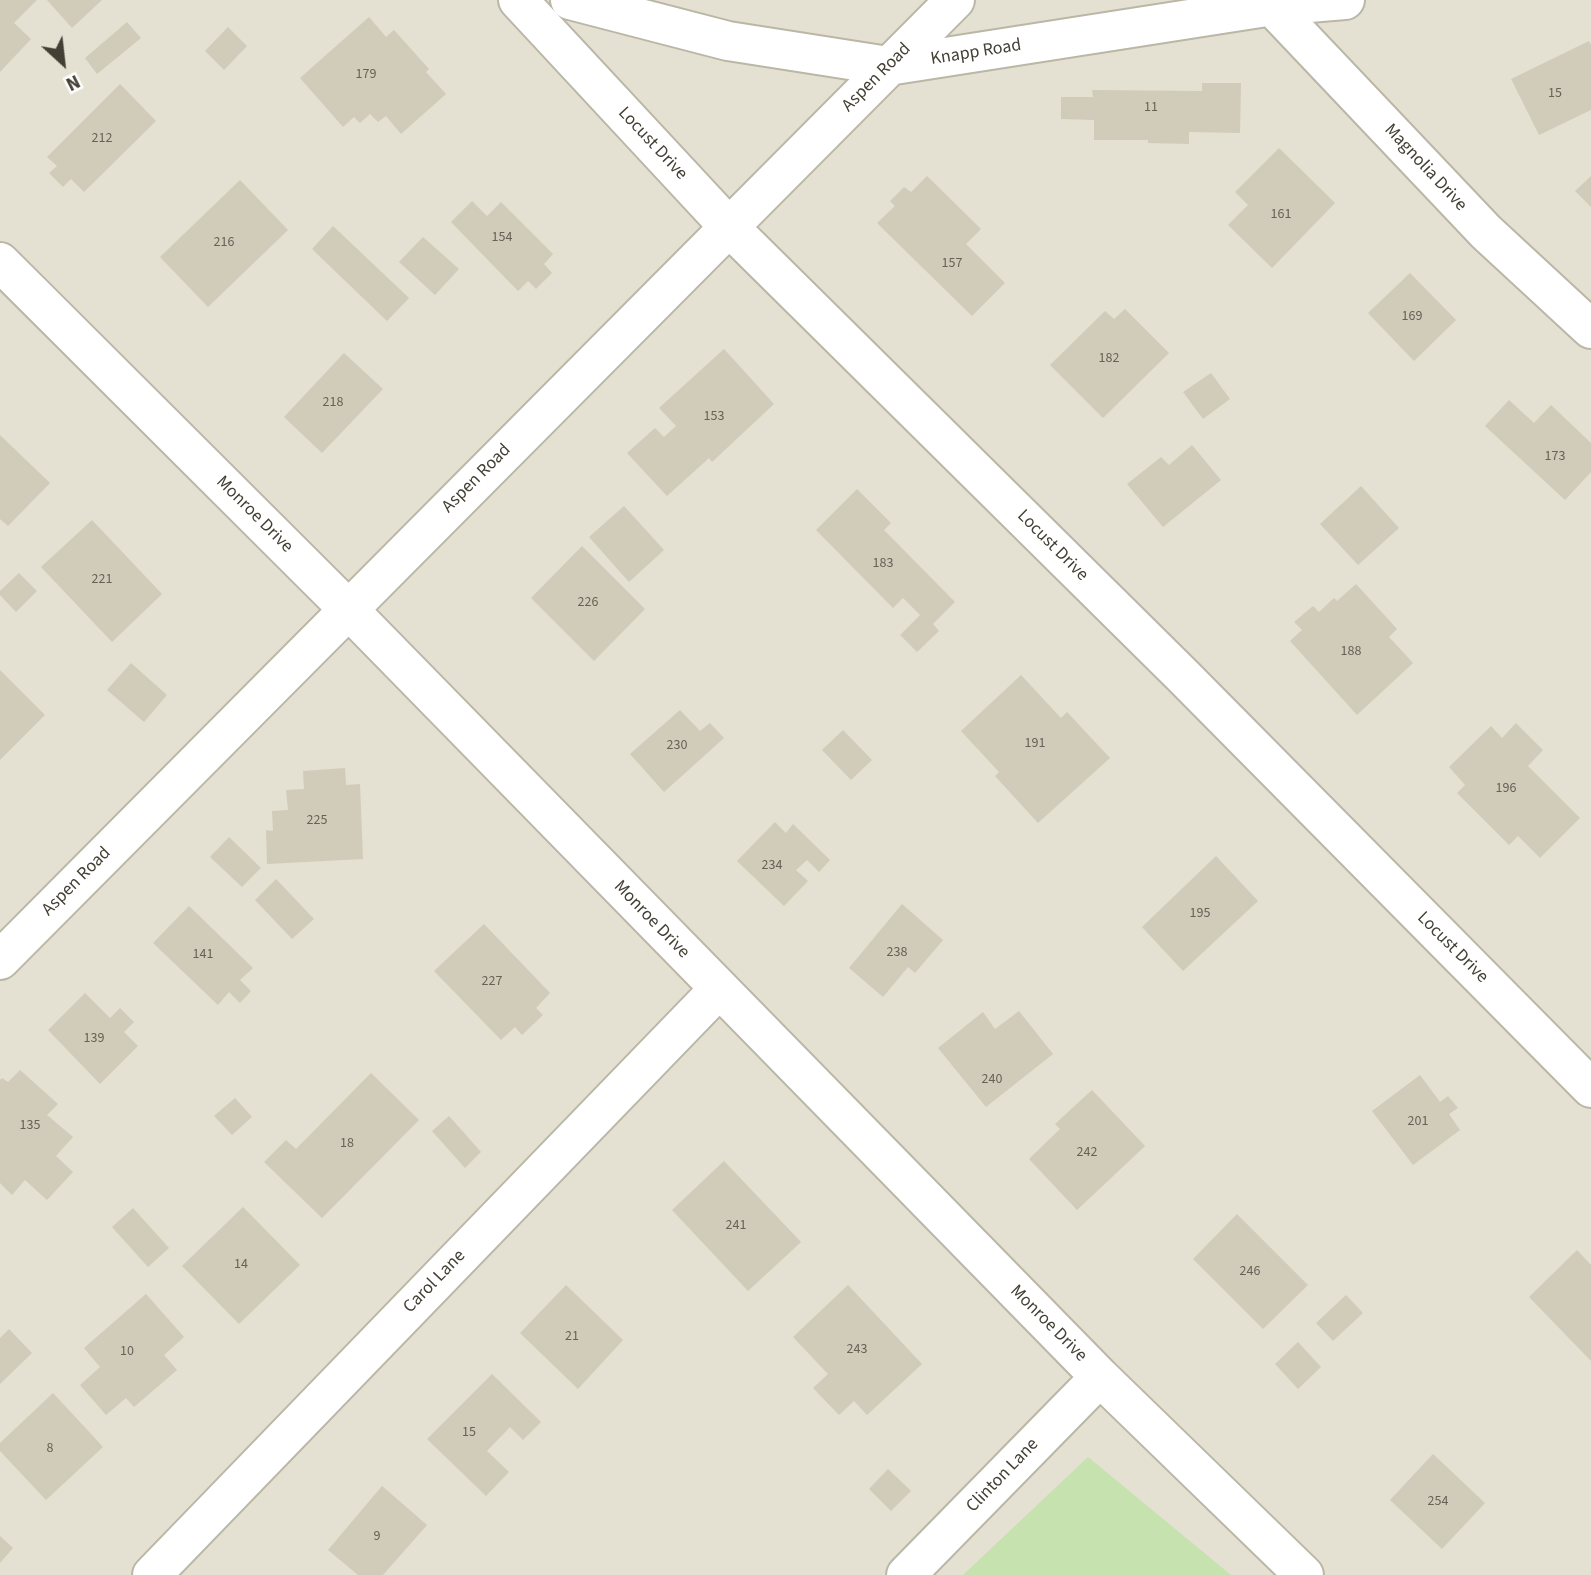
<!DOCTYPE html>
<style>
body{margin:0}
#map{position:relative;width:1591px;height:1575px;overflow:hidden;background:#f1eee4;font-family:"Source Sans 3",sans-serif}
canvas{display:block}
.north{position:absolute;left:28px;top:28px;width:70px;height:70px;-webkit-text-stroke:5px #fff;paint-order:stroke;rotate:153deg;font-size:19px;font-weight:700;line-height:28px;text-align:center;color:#423f34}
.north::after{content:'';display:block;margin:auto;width:24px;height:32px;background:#423f34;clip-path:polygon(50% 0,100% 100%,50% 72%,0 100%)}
</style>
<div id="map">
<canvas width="1591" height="1575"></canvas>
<div class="north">N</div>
</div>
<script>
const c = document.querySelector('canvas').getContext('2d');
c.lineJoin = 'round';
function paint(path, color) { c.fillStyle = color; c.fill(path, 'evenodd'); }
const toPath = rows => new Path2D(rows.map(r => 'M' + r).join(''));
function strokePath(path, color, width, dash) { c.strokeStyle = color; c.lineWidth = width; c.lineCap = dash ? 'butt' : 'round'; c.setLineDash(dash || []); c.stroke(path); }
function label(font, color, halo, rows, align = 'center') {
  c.font = font + ' "Source Sans 3",sans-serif'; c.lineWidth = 6; c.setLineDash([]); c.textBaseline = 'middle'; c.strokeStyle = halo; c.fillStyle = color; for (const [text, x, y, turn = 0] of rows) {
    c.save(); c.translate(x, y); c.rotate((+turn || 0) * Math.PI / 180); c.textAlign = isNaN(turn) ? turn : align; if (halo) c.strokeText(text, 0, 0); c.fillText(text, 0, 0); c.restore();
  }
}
paint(toPath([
 [0,0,1591,0,1591,1575,0,1575]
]), '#e4e1d2');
paint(toPath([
 [1088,1457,1231,1575,963,1575]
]), '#c5e2af');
paint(toPath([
 [0,0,37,0,14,23,31,39,0,72],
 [47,0,102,0,72,28],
 [369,17,386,37,394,30,429,69,426,72,446,94,401,134,386,116,378,122,370,114,360,123,354,117,343,127,300,78],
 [127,22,141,38,97,74,85,58],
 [228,27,247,46,224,70,205,51],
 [1589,41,1591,45,1591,110,1539,135,1511,79],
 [1202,83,1241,83,1240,133,1189,132,1189,144,1148,143,1148,140,1094,140,1094,120,1061,119,1061,97,1093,97,1092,90,1202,91],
 [120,84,156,121,84,192,71,179,63,187,49,173,57,166,47,157],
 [1279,148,1335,203,1272,268,1228,225,1248,205,1235,192],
 [927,176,981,229,966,244,1005,283,972,316,877,223,895,206,890,201,904,187,911,192],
 [1591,176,1591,207,1575,191],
 [240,180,288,230,208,307,160,257],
 [472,201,487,216,501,202,553,254,544,264,552,273,536,289,528,281,518,291,451,222],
 [333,226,409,298,387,321,312,249],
 [423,237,459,269,435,295,399,262],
 [1410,273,1456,320,1414,361,1368,313],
 [1125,309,1169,353,1103,418,1050,365,1105,311,1114,319],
 [724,349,774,404,712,462,709,458,667,496,627,453,655,428,664,437,676,426,659,408],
 [344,353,383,389,322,453,284,417],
 [1211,373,1230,399,1203,419,1183,392],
 [1509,400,1534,423,1551,405,1591,443,1591,472,1565,500,1485,426],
 [0,435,50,483,8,526,0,519],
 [1192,445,1221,480,1163,527,1127,484,1161,457,1169,465],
 [1361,486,1399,528,1358,565,1320,524],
 [857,489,891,523,884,530,955,602,933,624,939,631,917,652,900,635,920,615,903,598,893,608,816,530],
 [624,506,664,550,629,582,589,537],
 [92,520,162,594,112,642,41,567],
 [582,546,645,609,594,661,531,598],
 [19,573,37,591,16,612,0,595,0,591],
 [1356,584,1397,629,1389,637,1413,663,1357,715,1290,641,1302,630,1294,622,1313,606,1319,612,1334,598,1337,601],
 [131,663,167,695,144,722,107,690],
 [0,670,45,715,0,760],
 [1021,675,1061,718,1067,712,1110,758,1038,823,995,776,999,772,961,731],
 [680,710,700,731,710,723,724,738,664,792,630,754],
 [1516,723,1543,750,1528,766,1580,818,1540,858,1518,836,1509,845,1457,793,1465,785,1449,767,1491,726,1502,738],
 [843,730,872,760,851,780,822,750],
 [345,768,346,785,360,784,363,859,267,864,266,830,273,831,272,811,288,810,286,790,304,789,303,771],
 [775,822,786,833,793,824,830,860,819,872,807,860,796,870,808,881,784,906,737,861],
 [229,837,261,868,242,887,210,857],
 [1216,856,1258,901,1183,971,1142,927],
 [276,879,314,919,292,939,255,900],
 [902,904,943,940,915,973,908,967,883,997,849,968],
 [189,906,253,968,240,980,251,991,240,1003,229,992,218,1005,153,943],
 [484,924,550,993,536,1008,543,1015,522,1035,515,1027,501,1040,434,971],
 [85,993,110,1018,120,1008,134,1022,124,1032,138,1046,100,1084,48,1030],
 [1019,1011,1053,1054,986,1107,938,1048,983,1012,995,1029],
 [20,1070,58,1104,47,1115,73,1137,56,1156,73,1172,47,1200,25,1180,12,1195,0,1183,0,1080,2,1078,8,1082],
 [371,1073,419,1120,322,1218,264,1162,286,1140,296,1149],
 [1420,1075,1440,1102,1448,1096,1458,1108,1449,1114,1460,1130,1413,1165,1372,1111],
 [1092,1090,1145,1146,1077,1210,1029,1159,1060,1129,1055,1124],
 [235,1098,252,1117,232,1135,214,1116],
 [449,1116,481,1152,465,1168,432,1131],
 [724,1161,801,1242,748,1291,672,1210],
 [243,1207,300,1265,239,1324,182,1266],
 [133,1208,169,1248,148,1267,112,1227],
 [1237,1214,1308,1285,1263,1329,1193,1259],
 [1577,1250,1591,1265,1591,1361,1529,1297],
 [566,1285,623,1340,578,1389,520,1333],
 [848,1285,922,1364,867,1415,854,1401,839,1415,813,1388,828,1374,793,1337],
 [146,1294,184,1337,164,1355,177,1370,134,1407,126,1398,106,1415,80,1385,100,1367,84,1348],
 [1346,1295,1363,1313,1333,1341,1316,1323],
 [9,1329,32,1353,0,1384,0,1338],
 [1298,1342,1321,1367,1298,1389,1275,1364],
 [492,1374,541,1422,523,1440,510,1427,487,1451,509,1472,486,1496,427,1439],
 [53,1393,103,1447,46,1500,0,1451,0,1443],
 [1433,1454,1485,1503,1442,1549,1390,1500],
 [888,1469,911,1491,891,1511,869,1489],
 [382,1486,427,1525,383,1575,358,1575,328,1550],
 [0,1536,13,1548,0,1563]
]), '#d1cbba');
const street = toPath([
 [518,0,728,226,1183,676,1591,1088],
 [570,0,728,41,888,66,1273,6,1345,0],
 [1266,0,1486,232,1591,329],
 [0,262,348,609,1100,1377,1304,1575],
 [0,960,955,0],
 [152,1575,719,989],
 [906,1575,1100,1377]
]);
strokePath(street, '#bbb7a7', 42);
strokePath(street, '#fff', 38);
label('14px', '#666256', null, [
 ["179",366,75],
 ["15",1555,94],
 ["11",1151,108],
 ["212",102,139],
 ["161",1281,215],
 ["154",502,238],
 ["216",224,243],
 ["157",952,264],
 ["169",1412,317],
 ["182",1109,359],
 ["218",333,403],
 ["153",714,417],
 ["173",1555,457],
 ["183",883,564],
 ["221",102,580],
 ["226",588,603],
 ["188",1351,652],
 ["191",1035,744],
 ["230",677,746],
 ["196",1506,789],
 ["225",317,821],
 ["234",772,866],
 ["195",1200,914],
 ["238",897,953],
 ["141",203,955],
 ["227",492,982],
 ["139",94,1039],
 ["240",992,1080],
 ["201",1418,1122],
 ["135",30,1126],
 ["18",347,1144],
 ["242",1087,1153],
 ["241",736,1226],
 ["14",241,1265],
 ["246",1250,1272],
 ["21",572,1337],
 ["243",857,1350],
 ["10",127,1352],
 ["15",469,1433],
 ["8",50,1449],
 ["254",1438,1502],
 ["9",377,1537]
]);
label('18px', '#423f34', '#fff', [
 ["Knapp Road",976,53,-9],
 ["Aspen Road",877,78,-45],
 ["Locust Drive",652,144,47],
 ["Magnolia Drive",1425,168,47],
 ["Aspen Road",477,479,-45],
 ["Monroe Drive",254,515,45],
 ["Locust Drive",1052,546,45],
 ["Aspen Road",77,882,-45],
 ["Monroe Drive",651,920,46],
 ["Locust Drive",1452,948,45],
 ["Carol Lane",435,1282,-46],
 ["Monroe Drive",1048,1324,45],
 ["Clinton Lane",1003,1476,-46]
]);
</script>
